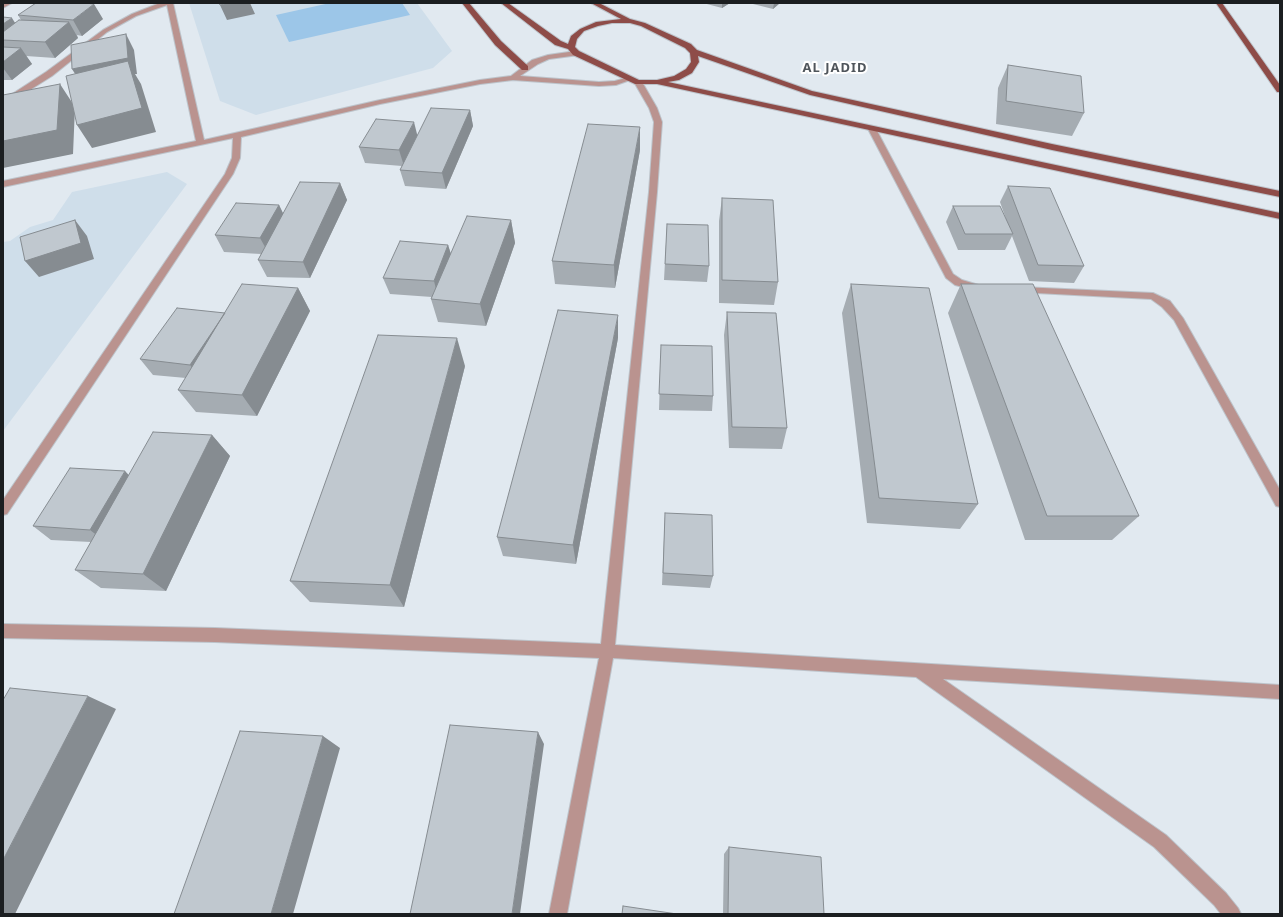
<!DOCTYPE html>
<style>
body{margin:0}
#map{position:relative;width:1283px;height:917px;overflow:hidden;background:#e1e9f0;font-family:"Noto Sans",sans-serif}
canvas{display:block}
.frame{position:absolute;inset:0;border:4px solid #1b1e20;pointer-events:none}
</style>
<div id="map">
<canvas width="1283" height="917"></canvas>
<div class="frame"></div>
</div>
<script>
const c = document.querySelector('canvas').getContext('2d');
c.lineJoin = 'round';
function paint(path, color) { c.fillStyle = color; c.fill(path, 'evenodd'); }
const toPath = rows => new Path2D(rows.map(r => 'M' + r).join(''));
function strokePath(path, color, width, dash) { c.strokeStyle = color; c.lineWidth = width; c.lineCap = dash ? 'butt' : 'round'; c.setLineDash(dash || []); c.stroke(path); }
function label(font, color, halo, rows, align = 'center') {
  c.font = font + ' "Noto Sans",sans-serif'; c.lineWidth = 4; c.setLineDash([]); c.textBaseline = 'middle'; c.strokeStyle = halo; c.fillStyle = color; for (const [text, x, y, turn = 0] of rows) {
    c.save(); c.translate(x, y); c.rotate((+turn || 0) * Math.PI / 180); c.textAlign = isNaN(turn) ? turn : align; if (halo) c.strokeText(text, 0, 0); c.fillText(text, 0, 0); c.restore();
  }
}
paint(toPath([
 [189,3,417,3,452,51,433,68,256,115,220,101],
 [167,172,187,184,3,431,3,242,10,241,30,227,53,220,72,192]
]), '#cfdeea');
paint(toPath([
 [330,3,402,3,410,15,289,42,276,15]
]), '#9cc6e8');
const minor = toPath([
 [3,3,12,3,3,8,3,3],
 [160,3,173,3,204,140,380,100,480,80,511,76,532,60,548,55,576,51,579,51,579,55,549,59,538,64,520,76,599,82,615,81,629,77,633,79,616,85,599,86,513,80,480,84,380,104,241,137,240,158,233,174,7,514,3,515,3,500,225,174,232,158,233,138,3,187,3,181,196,141,167,5,136,16,107,32,52,76,6,105,3,105,3,100,46,72,103,30,132,14,160,3],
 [635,80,638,80,642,82,657,108,662,122,657,192,615,645,1280,685,1280,699,943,679,1166,835,1226,893,1238,908,1241,914,1221,914,1214,905,1154,847,916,677,613,658,567,914,549,914,599,658,215,642,3,638,3,624,215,628,601,644,649,192,654,122,649,108,634,82,635,80],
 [869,127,875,127,876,129,953,274,962,280,982,286,983,288,982,290,978,291,955,285,946,278,868,129,869,127],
 [1021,287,1153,293,1170,301,1183,318,1280,490,1280,507,1276,506,1174,320,1162,307,1151,299,1017,292,1016,290,1021,287]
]);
const major = toPath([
 [462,3,469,3,501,41,528,66,528,70,522,70,495,45,462,3],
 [501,3,508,3,561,41,568,44,571,36,580,29,596,22,621,19,591,3,599,3,630,19,645,23,691,44,697,50,812,91,1052,144,1280,191,1280,197,1052,150,810,95,698,56,699,62,692,73,679,80,668,82,1280,213,1280,219,657,84,635,84,573,55,568,49,555,45,501,3],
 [612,23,630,23,641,26,685,48,690,53,691,62,686,69,674,76,657,80,639,80,579,51,575,47,577,39,584,31,598,26,612,23],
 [1216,3,1222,3,1280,85,1280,92,1277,92,1216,3]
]);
strokePath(minor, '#bdc4cb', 2);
strokePath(major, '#bdc4cb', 2);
paint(minor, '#ba938f');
paint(major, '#8e4c48');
paint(toPath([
 [703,3,730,3,722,8],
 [749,3,780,3,773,9],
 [18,15,103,19,82,36,77,35,78,38,55,58,26,56,32,64,12,80,3,80,3,17,15,23,21,20],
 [1008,65,1084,113,1072,136,996,124,998,88],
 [470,110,473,126,446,189,405,186,400,170,402,166,365,163,359,147,417,135],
 [640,150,615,288,555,284,552,261],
 [340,183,347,200,310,278,267,277,258,260,261,254,224,252,215,235,279,205,283,213],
 [1008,186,1084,266,1074,283,1029,281,1012,236,1005,250,958,250,946,222,953,206,1006,219,1000,202],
 [722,198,778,282,774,305,719,303,719,221],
 [511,220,515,243,486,326,438,322,431,299,432,297,390,294,383,278,448,245,451,254],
 [667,224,709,266,707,282,664,280],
 [851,284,978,504,960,529,867,523,842,313],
 [961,284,1139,516,1112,540,1025,540,948,313],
 [298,288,310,311,257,416,196,412,178,390,186,378,153,375,140,359,225,313],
 [727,312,787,428,782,449,729,448,724,335],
 [618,338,576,564,503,556,497,537],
 [661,345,713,396,712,411,659,410],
 [465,366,404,607,310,602,290,581],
 [212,435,230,456,166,591,101,588,75,570,91,542,51,540,33,526,129,475],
 [665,513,713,576,710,588,662,585],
 [729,847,824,914,723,914,724,854]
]), '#a5acb2');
paint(toPath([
 [229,3,250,3,255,14,227,20,220,5],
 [722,3,730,3,722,8],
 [774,3,780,3,773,9],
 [94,4,103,19,82,36,73,20],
 [12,18,22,34,3,40,3,24],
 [69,22,78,38,55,58,45,42],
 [126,34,134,50,137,74,135,74,141,84,156,132,92,148,77,125,82,85,72,69],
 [21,48,32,64,12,80,3,68,3,62],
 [60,84,75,107,73,154,3,168,3,141],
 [470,110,473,126,446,189,442,173],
 [414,122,418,138,404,166,399,150],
 [640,127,640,150,615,288,614,265],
 [340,183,347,200,310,278,303,262],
 [279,205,287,222,269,254,260,238],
 [75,220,87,236,94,259,39,277,25,261],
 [511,220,515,243,486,326,480,304],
 [448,245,453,261,438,297,434,281],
 [298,288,310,311,257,416,242,395],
 [225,313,202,380,190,365],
 [618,315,618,338,576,564,573,545],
 [457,338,465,366,404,607,390,585],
 [212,435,230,456,166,591,143,574],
 [125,471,139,486,107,543,90,530],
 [88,696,116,709,15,914,3,914,3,860],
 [538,732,544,744,520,914,512,914],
 [323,736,340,748,293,914,271,914]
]), '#868c91');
const building = toPath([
 [36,3,85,3,94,4,73,20,18,15,36,3],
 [219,3,229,3,220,5,219,3],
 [3,17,12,18,3,24,3,17],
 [19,20,69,22,45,42,3,40,3,32,19,20],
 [126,34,128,58,72,69,71,45,126,34],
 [3,47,21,48,3,62,3,47],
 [128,61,142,108,77,125,66,76,128,61],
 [1008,65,1081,76,1084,113,1006,101,1008,65],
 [60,84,57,130,3,141,3,95,60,84],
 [431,108,470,110,442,173,400,170,431,108],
 [376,119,414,122,399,150,359,147,376,119],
 [588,124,640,127,614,265,552,261,588,124],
 [300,182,340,183,303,262,258,260,300,182],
 [1008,186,1050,188,1084,266,1038,265,1008,186],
 [722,198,773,200,778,282,722,280,722,198],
 [236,203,279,205,260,238,215,235,236,203],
 [953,206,1000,206,1013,234,965,234,953,206],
 [467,216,511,220,480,304,431,299,467,216],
 [75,220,81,243,25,261,20,237,75,220],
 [667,224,708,225,709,266,665,264,667,224],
 [400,241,448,245,434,281,383,278,400,241],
 [242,284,298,288,242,395,178,390,242,284],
 [851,284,929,288,978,504,879,498,851,284],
 [961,284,1033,284,1139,516,1047,516,961,284],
 [177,308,225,313,190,365,140,359,177,308],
 [558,310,618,315,573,545,497,537,558,310],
 [727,312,776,313,787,428,732,427,727,312],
 [378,335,457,338,390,585,290,581,378,335],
 [661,345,712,346,713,396,659,394,661,345],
 [153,432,212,435,143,574,75,570,153,432],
 [70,468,125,471,90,530,33,526,70,468],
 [665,513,712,515,713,576,663,573,665,513],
 [10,688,88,696,3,860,3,700,10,688],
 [450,725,538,732,512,914,410,914,450,725],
 [240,731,323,736,271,914,174,914,240,731],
 [729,847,821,857,824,914,728,914,729,847],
 [623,906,677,914,622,914,623,906]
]);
paint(building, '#c0c8cf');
strokePath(building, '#868c91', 1);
c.letterSpacing = '1px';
label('bold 13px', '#4f555b', '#fff', [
 ["AL JADID",835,68]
]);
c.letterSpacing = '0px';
</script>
